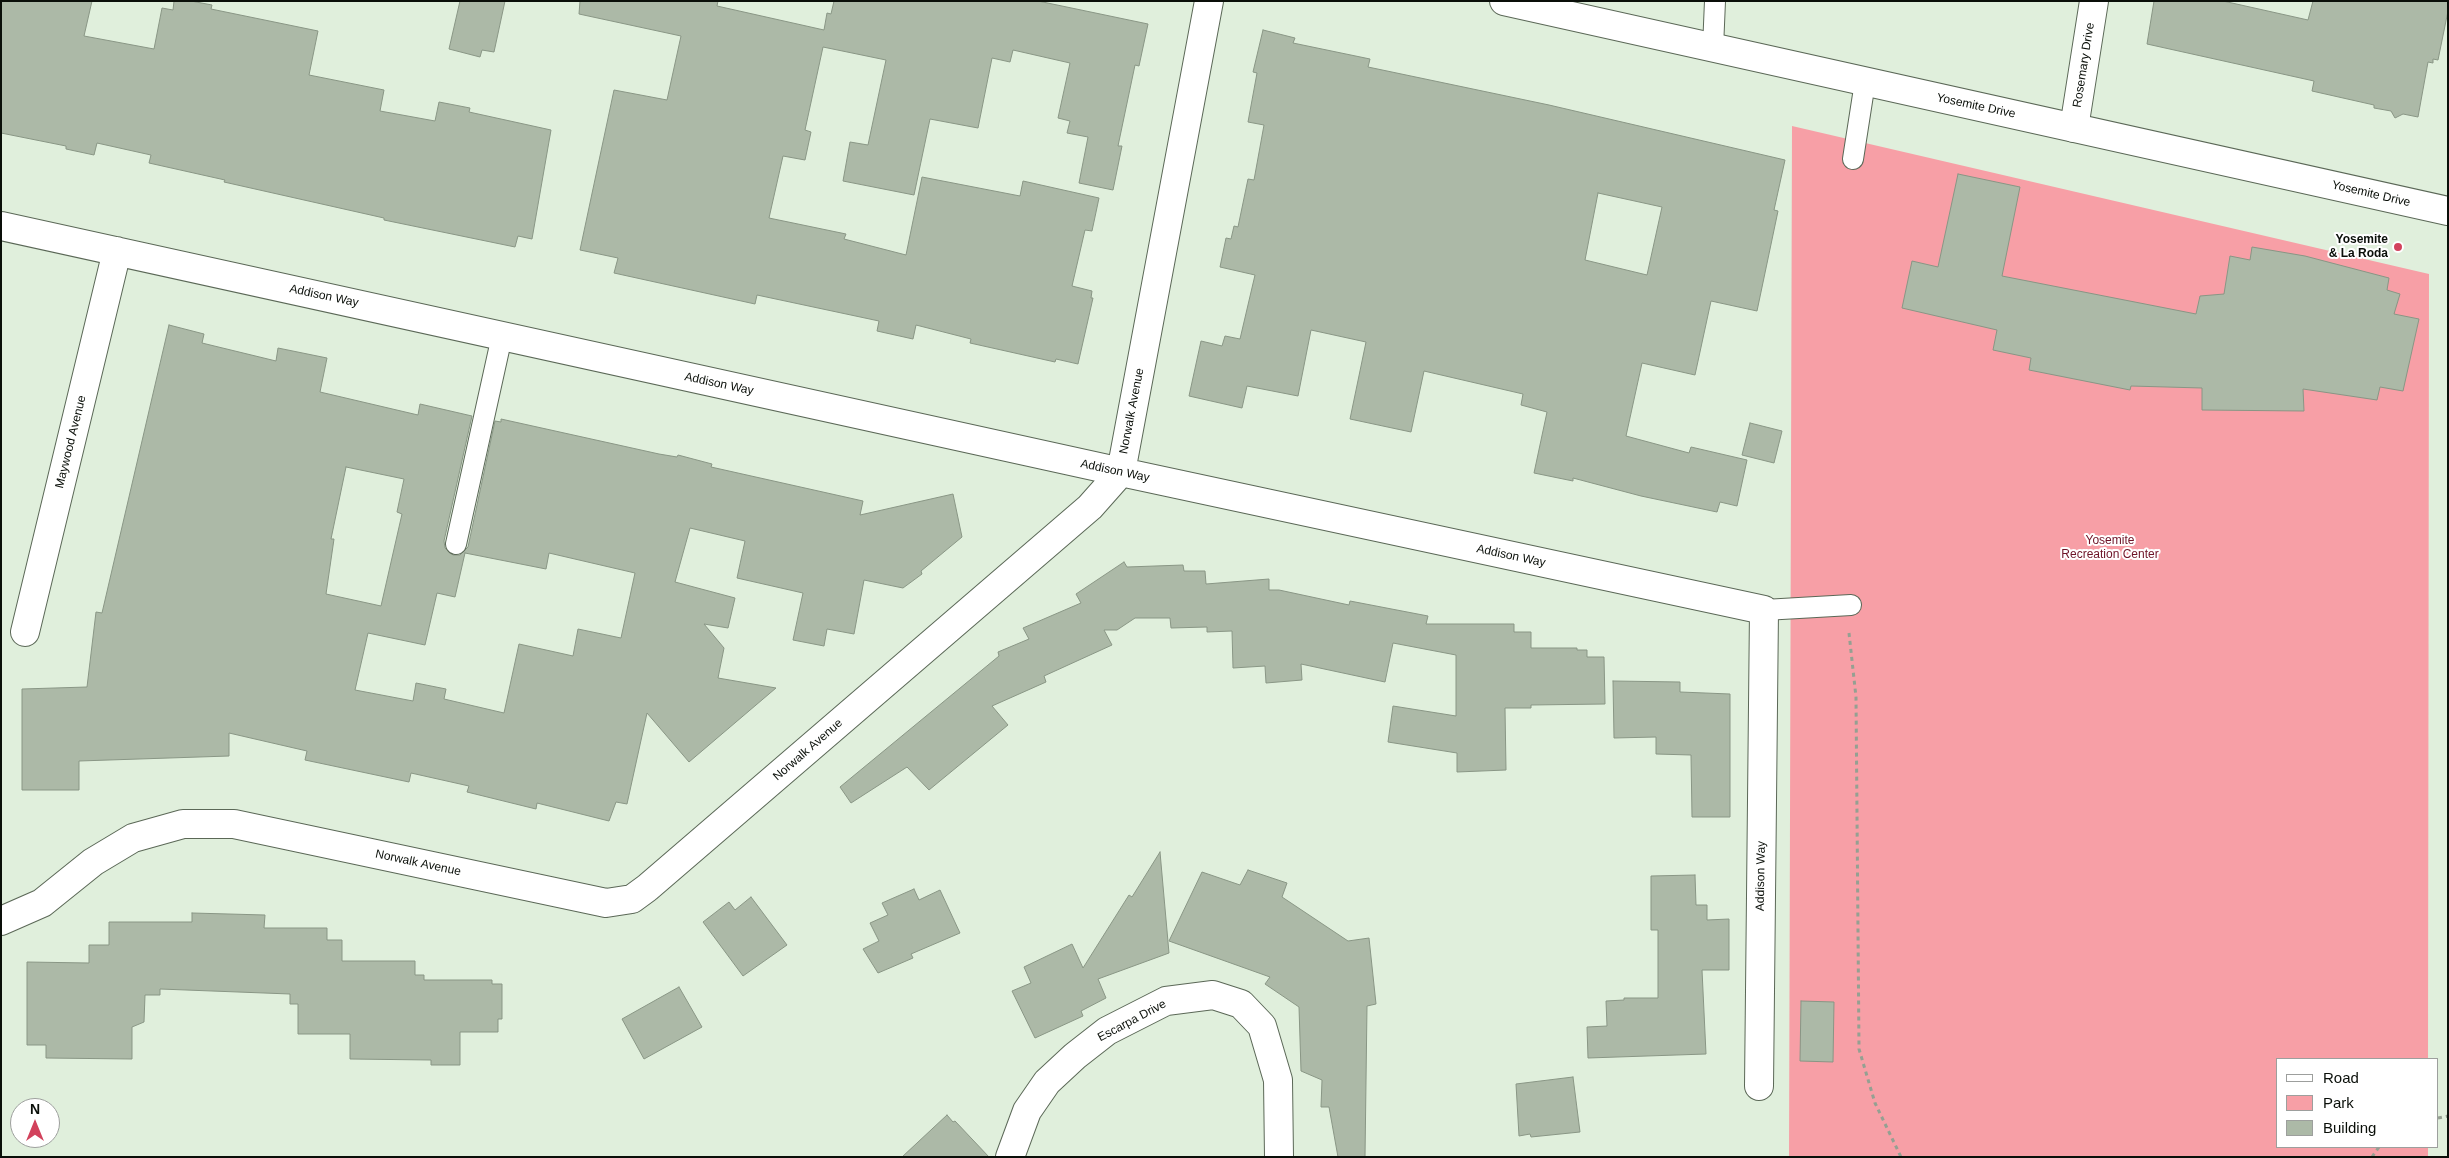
<!DOCTYPE html>
<style>
body{margin:0}
#map{position:relative;width:2449px;height:1158px;overflow:hidden;background:#e0efdc;font-family:Helvetica,sans-serif}
canvas{display:block}
.frame{position:absolute;inset:0;border:2px solid #0a0f09;pointer-events:none}
.legend{position:absolute;left:2276px;top:1058px;width:162px;height:90px;box-sizing:border-box;background:#fff;border:1px solid #9d9f9d;margin:0;padding:6px 9px;list-style:none;font-size:15px;color:#0a0f09}
.legend li{display:flex;align-items:center;gap:10px;height:25px}
.legend b{width:25px;border:1px solid #9d9f9d}
.north{position:absolute;left:10px;top:1098px;width:50px;height:50px;box-sizing:border-box;background:#fff;border:1px solid #9d9f9d;border-radius:50%;rotate:0deg;font-size:14px;font-weight:700;line-height:20px;text-align:center;color:#0a0f09}
.north::after{content:'';display:block;margin:auto;width:18px;height:22px;background:#d2425c;clip-path:polygon(50% 0,100% 100%,50% 72%,0 100%)}
</style>
<div id="map">
<canvas width="2449" height="1158"></canvas>
<div class="frame"></div>
<ul class="legend">
<li><b style="height:6px;background:#fff"></b>Road</li>
<li><b style="height:14px;background:#f79fa6"></b>Park</li>
<li><b style="height:14px;background:#acb9a7"></b>Building</li>
</ul>
<div class="north">N</div>
</div>
<script>
const c = document.querySelector('canvas').getContext('2d');
c.lineJoin = 'round';
function paint(path, color) { c.fillStyle = color; c.fill(path, 'evenodd'); }
const toPath = rows => new Path2D(rows.map(r => 'M' + r).join(''));
function strokePath(path, color, width, dash) { c.strokeStyle = color; c.lineWidth = width; c.lineCap = dash ? 'butt' : 'round'; c.setLineDash(dash || []); c.stroke(path); }
function label(font, color, halo, rows, align = 'center') {
  c.font = font + ' Helvetica,sans-serif'; c.lineWidth = 4; c.setLineDash([]); c.textBaseline = 'middle'; c.strokeStyle = halo; c.fillStyle = color; for (const [text, x, y, turn = 0] of rows) {
    c.save(); c.translate(x, y); c.rotate((+turn || 0) * Math.PI / 180); c.textAlign = isNaN(turn) ? turn : align; if (halo) c.strokeText(text, 0, 0); c.fillText(text, 0, 0); c.restore();
  }
}
paint(toPath([
 [1792,126,2429,274,2428,1059,2278,1059,2278,1147,2428,1147,2428,1157,1789,1157]
]), '#f79fa6');
const building = toPath([
 [1,1,92,1,84,36,154,49,162,8,173,10,174,1,191,1,212,5,211,9,318,31,309,75,384,90,380,111,435,121,439,102,470,108,469,112,551,130,532,239,518,236,515,247,384,220,384,218,224,182,225,180,149,163,151,155,97,143,94,155,66,149,66,146,1,133,1,1],
 [460,1,505,1,494,52,482,50,480,57,449,49,460,1],
 [580,1,718,1,717,6,824,30,827,13,831,14,834,1,1038,1,1148,24,1139,66,1135,65,1118,146,1122,146,1113,190,1079,183,1088,137,1067,133,1070,121,1058,118,1070,63,1013,50,1010,62,992,58,978,128,930,119,914,195,843,181,850,142,868,145,886,60,823,47,805,130,811,132,805,160,783,156,769,218,846,234,844,239,906,255,922,177,1020,196,1023,181,1099,198,1092,231,1085,230,1072,286,1092,291,1091,298,1093,298,1078,364,1056,359,1055,362,970,343,971,339,916,325,913,339,877,331,879,321,757,295,755,304,614,273,618,258,580,250,614,90,667,100,681,36,579,14,580,1],
 [2154,1,2223,1,2308,20,2313,1,2448,1,2448,11,2438,60,2433,59,2433,63,2428,62,2418,117,2403,114,2395,118,2391,111,2374,108,2374,105,2312,91,2314,81,2147,44,2154,1],
 [1263,30,1295,38,1293,43,1370,59,1368,67,1549,105,1785,160,1774,210,1778,211,1757,311,1711,301,1695,375,1642,363,1626,436,1689,453,1691,447,1747,460,1737,506,1720,502,1717,512,1641,496,1573,478,1573,481,1534,473,1547,412,1521,405,1523,394,1424,371,1411,432,1350,419,1366,342,1311,330,1298,396,1247,386,1242,408,1189,396,1201,341,1222,346,1225,336,1240,339,1255,275,1220,267,1226,238,1231,239,1234,226,1238,227,1248,179,1254,180,1264,125,1248,122,1257,73,1253,72,1263,30],
 [1598,193,1662,207,1647,275,1585,260,1598,193],
 [1958,174,2020,187,2002,276,2196,314,2200,296,2224,294,2230,256,2250,260,2252,247,2305,256,2389,278,2387,290,2400,294,2394,314,2419,319,2403,391,2380,387,2377,400,2303,389,2304,411,2202,410,2202,388,2131,386,2130,390,2029,370,2031,358,1993,350,1997,330,1902,308,1912,261,1938,267,1958,174],
 [169,325,204,334,202,343,276,361,278,348,327,358,320,392,418,415,420,404,472,416,444,541,445,548,453,555,460,555,468,547,495,421,501,422,501,419,659,454,677,457,678,455,712,464,711,467,863,501,860,515,953,494,962,537,921,571,922,574,903,588,864,580,854,634,827,629,824,646,793,640,803,593,737,578,745,541,690,528,675,582,735,598,728,628,704,624,724,648,718,678,776,688,689,762,647,713,627,804,616,802,609,821,537,803,536,809,467,792,469,786,411,773,409,782,305,760,307,751,229,733,229,756,79,761,79,790,22,790,22,689,87,687,96,612,102,613,169,325],
 [346,467,404,479,397,512,402,514,381,606,326,594,334,539,331,539,346,467],
 [465,553,546,569,549,553,635,573,621,638,578,629,573,656,519,644,504,713,444,699,446,689,416,683,413,701,355,690,368,633,425,645,437,593,455,597,465,553],
 [1750,423,1782,431,1774,463,1742,455,1750,423],
 [1124,562,1127,567,1183,565,1184,571,1205,571,1206,584,1269,579,1269,590,1279,590,1349,605,1350,601,1428,616,1426,624,1514,624,1514,632,1531,632,1531,648,1577,648,1577,650,1587,650,1587,657,1604,657,1605,704,1531,705,1531,708,1505,708,1506,770,1457,772,1457,753,1388,742,1393,706,1456,716,1456,655,1393,643,1385,682,1301,664,1302,680,1266,683,1265,666,1233,668,1232,631,1207,632,1207,627,1171,628,1170,618,1135,618,1117,630,1104,630,1112,645,1044,676,1046,682,992,706,1008,725,929,790,907,767,851,803,840,787,999,656,998,652,1029,639,1023,628,1081,603,1076,594,1124,562],
 [1613,681,1680,682,1680,692,1730,694,1730,817,1692,817,1691,755,1656,754,1656,737,1614,738,1613,681],
 [1160,852,1169,953,1098,979,1106,998,1081,1011,1083,1016,1035,1038,1012,991,1031,983,1024,967,1072,944,1083,968,1129,895,1132,897,1160,852],
 [1248,870,1287,883,1282,897,1348,941,1369,938,1376,1004,1367,1006,1365,1157,1338,1157,1329,1107,1321,1107,1322,1080,1301,1071,1299,1007,1265,984,1270,977,1169,941,1202,872,1240,885,1248,870],
 [1695,875,1696,905,1707,905,1707,920,1729,919,1729,970,1702,970,1706,1054,1588,1058,1587,1027,1607,1026,1606,1001,1624,1000,1624,998,1658,998,1658,930,1651,930,1651,876,1695,875],
 [914,889,919,900,940,890,960,933,911,954,913,958,878,973,863,949,879,941,870,923,888,915,882,903,914,889],
 [751,897,787,945,743,976,703,922,729,902,735,910,751,897],
 [192,913,265,915,264,928,327,928,327,940,342,940,342,961,415,961,415,975,424,975,424,980,492,980,492,984,502,984,502,1019,498,1019,498,1032,460,1032,460,1065,431,1065,431,1060,350,1059,350,1034,298,1034,298,1004,290,1004,290,994,160,989,160,995,145,995,144,1022,132,1027,132,1059,46,1058,46,1045,27,1045,27,962,89,963,89,945,109,945,109,922,192,922,192,913],
 [679,987,702,1027,644,1059,622,1019,679,987],
 [1801,1001,1834,1002,1833,1062,1800,1061,1801,1001],
 [1573,1077,1580,1132,1531,1137,1530,1134,1519,1136,1516,1084,1573,1077],
 [947,1115,953,1122,955,1121,989,1157,902,1157,947,1115]
]);
paint(building, '#acb9a7');
strokePath(building, '#899685', 1);
const service = toPath([
 [1713,48,1715,1],
 [1853,159,1865,82],
 [456,544,502,336],
 [1764,610,1851,605]
]);
const minor = toPath([
 [2074,128,2094,1],
 [1,226,1121,472,1764,610,1759,1086],
 [25,632,117,251],
 [1,921,42,903,93,862,133,838,183,824,234,824,606,903,632,899,647,888,1090,507,1121,472,1209,1],
 [1010,1157,1027,1111,1047,1082,1075,1056,1107,1031,1166,1001,1213,995,1241,1004,1262,1026,1278,1080,1279,1157]
]);
const tertiary = toPath([
 [1504,1,2448,211]
]);
strokePath(service, '#5b6857', 22);
strokePath(minor, '#5b6857', 30);
strokePath(tertiary, '#5b6857', 30);
strokePath(toPath([
 [1849,633,1856,697,1859,1049,1875,1103,1901,1157],
 [2438,1118,2448,1116],
 [2372,1157,2379,1147]
]), '#95a092', 3, [4, 4]);
strokePath(service, '#fff', 20);
strokePath(minor, '#fff', 28);
strokePath(tertiary, '#fff', 28);
for (const [x, y, r, color] of [
 [2398,247,5,"#d2425c"]
]) { const dot = new Path2D(); dot.arc(x, y, r, 0, 2 * Math.PI); c.fillStyle = color; c.fill(dot); strokePath(dot, '#fff', 2); }
label('12px', '#0a0f09', '#fff', [
 ["Rosemary Drive",2084,65,-81],
 ["Yosemite Drive",1976,106,12],
 ["Yosemite Drive",2371,194,13],
 ["Addison Way",324,296,12],
 ["Addison Way",719,384,12],
 ["Norwalk Avenue",1132,411,-79],
 ["Maywood Avenue",71,442,-76],
 ["Addison Way",1115,471,12],
 ["Addison Way",1511,556,12],
 ["Norwalk Avenue",808,750,-41],
 ["Norwalk Avenue",418,863,12],
 ["Addison Way",1761,876,-89],
 ["Escarpa Drive",1132,1021,-28]
]);
label('bold 12px', '#0a0f09', '#fff', [
 ["Yosemite",2388,240],
 ["& La Roda",2388,254]
], 'right');
label('12px', '#6e1327', '#fff', [
 ["Yosemite",2110,541],
 ["Recreation Center",2110,555]
]);
</script>
